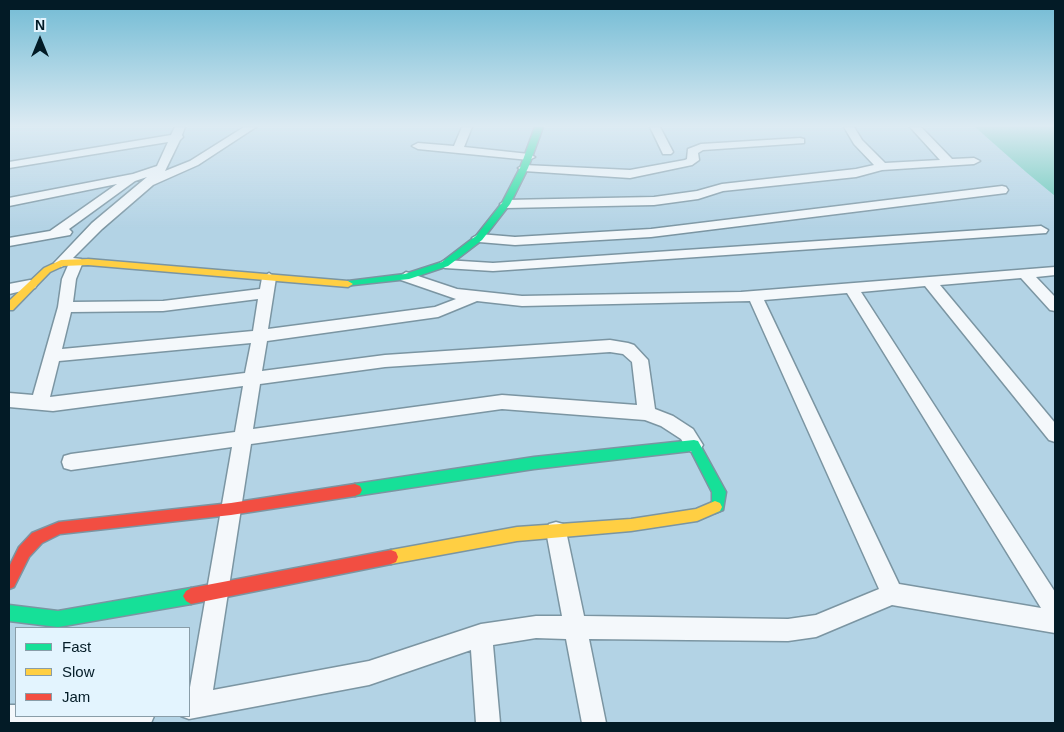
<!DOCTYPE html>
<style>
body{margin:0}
#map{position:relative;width:1064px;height:732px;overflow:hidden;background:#b3d3e5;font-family:Arial,sans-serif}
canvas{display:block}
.frame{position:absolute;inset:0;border:10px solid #031b26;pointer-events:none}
.legend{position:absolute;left:15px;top:627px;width:175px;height:90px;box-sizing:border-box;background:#e3f4fe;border:1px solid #899da8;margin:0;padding:6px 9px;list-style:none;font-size:15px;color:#031b26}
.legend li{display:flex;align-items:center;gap:10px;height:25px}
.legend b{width:25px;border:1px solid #899da8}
.north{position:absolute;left:15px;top:15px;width:50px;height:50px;-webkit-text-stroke:4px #e3f4fe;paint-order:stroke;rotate:0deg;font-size:14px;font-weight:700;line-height:20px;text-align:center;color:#031b26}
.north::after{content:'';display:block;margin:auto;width:18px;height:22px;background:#031b26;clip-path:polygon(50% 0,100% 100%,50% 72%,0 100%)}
</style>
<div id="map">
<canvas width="1064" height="732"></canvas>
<div class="frame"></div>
<ul class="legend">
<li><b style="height:6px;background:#16e098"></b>Fast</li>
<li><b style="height:6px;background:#ffcf43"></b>Slow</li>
<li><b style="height:6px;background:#f24e42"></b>Jam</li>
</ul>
<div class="north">N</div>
</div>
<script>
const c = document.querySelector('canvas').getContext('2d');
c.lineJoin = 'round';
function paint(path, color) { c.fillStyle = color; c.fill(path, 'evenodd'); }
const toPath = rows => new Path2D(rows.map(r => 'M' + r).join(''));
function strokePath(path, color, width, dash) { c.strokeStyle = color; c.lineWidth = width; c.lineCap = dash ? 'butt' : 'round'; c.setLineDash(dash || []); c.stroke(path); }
paint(toPath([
 [975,127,1055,127,1055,196,1026,172]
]), '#61c6b5');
const street = toPath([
 [175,127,185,127,182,135,183,137,180,140,165,171,190,161,244,127,256,127,198,165,153,185,102,229,73,258,81,259,83,262,76,279,73,302,163,301,260,289,262,278,269,273,276,278,268,329,435,307,456,299,401,280,399,277,406,272,457,289,522,296,741,292,1055,267,1055,275,1036,277,1055,297,1055,311,1050,310,1021,278,940,285,1055,423,1055,442,1049,440,925,286,861,292,1055,592,1055,633,892,605,816,637,788,641,589,639,606,723,582,723,566,639,536,638,493,645,500,723,476,723,471,650,369,685,189,719,181,716,189,716,189,693,232,447,71,470,64,468,62,462,64,456,71,454,235,432,243,386,53,411,9,407,9,393,33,395,58,307,62,279,69,263,61,267,54,263,92,223,147,177,135,181,69,229,72,232,70,235,9,246,9,238,50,231,117,184,9,206,9,198,133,174,157,166,168,142,9,168,9,162,171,135,175,127],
 [847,293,1041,608,899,584,764,300,847,293],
 [258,299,253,331,62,349,71,312,163,311,258,299],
 [477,301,522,306,750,301,879,589,816,615,788,619,584,616,566,531,563,524,556,522,549,524,546,531,562,616,536,616,481,624,369,661,213,690,251,444,502,409,645,420,661,426,681,439,688,450,694,453,700,450,703,445,693,429,673,416,655,409,648,360,634,345,628,343,610,340,385,355,262,371,267,341,438,317,477,301],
 [251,343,245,373,50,397,59,361,251,343],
 [610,352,623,354,632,362,637,405,502,395,253,429,260,384,385,367,610,352],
 [462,127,472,127,464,147,529,154,535,157,529,160,418,149,412,146,418,143,454,146,462,127],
 [650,127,660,127,673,152,671,154,663,154,650,127],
 [844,127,854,127,862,140,885,163,940,160,910,127,921,127,952,159,974,158,980,161,974,164,882,170,856,177,723,191,698,199,654,205,506,208,500,204,506,200,654,197,697,191,722,184,856,169,874,165,854,144,844,127],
 [800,138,804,139,804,143,703,150,698,153,699,160,692,165,630,178,524,171,518,168,524,165,630,170,685,160,687,159,688,149,701,144,800,138],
 [1002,186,1006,187,1008,190,1006,193,651,237,515,245,479,242,472,238,479,234,515,237,651,229,1002,186],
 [1041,226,1048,230,1046,233,493,271,445,268,438,264,445,260,493,263,1041,226],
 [30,280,35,282,37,285,35,288,9,294,9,284,30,280],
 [9,705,16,705,16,716,154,716,151,723,9,723,9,705]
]);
const fast = toPath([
 [535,127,543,127,528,168,510,204,482,240,448,266,409,279,344,286,343,284,348,281,405,274,442,262,476,236,502,203,520,168,535,127],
 [694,440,698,441,726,492,723,510,715,513,710,511,708,507,712,502,712,492,691,451,534,469,355,496,350,494,348,490,350,486,355,484,534,457,694,440],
 [191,588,196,591,199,596,196,601,191,604,58,627,9,621,9,605,58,611,191,588]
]);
const slow = toPath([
 [88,259,348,281,353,284,348,287,88,265,63,266,50,272,13,310,9,310,9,301,44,268,61,260,88,259],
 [715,501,720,503,722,507,720,511,697,521,631,531,517,541,391,564,386,562,384,557,386,552,391,550,517,527,631,519,696,509,715,501]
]);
const jam = toPath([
 [355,484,360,486,362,490,360,494,355,496,231,515,60,534,42,543,29,557,14,587,9,589,9,567,19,547,32,533,59,522,231,503,355,484],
 [391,550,396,552,398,557,396,562,391,564,191,604,186,601,183,596,186,591,191,588,391,550]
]);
strokePath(street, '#7b95a2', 3);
strokePath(fast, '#7b95a2', 3);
strokePath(slow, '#7b95a2', 3);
strokePath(jam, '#7b95a2', 3);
paint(street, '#f4f8fb');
paint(fast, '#16e098');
paint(slow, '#ffcf43');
paint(jam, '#f24e42');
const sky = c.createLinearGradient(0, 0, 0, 229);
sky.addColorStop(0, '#72bbd4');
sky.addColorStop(0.55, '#ddebf3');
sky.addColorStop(1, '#ddebf300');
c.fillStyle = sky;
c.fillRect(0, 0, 1064, 229);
</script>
